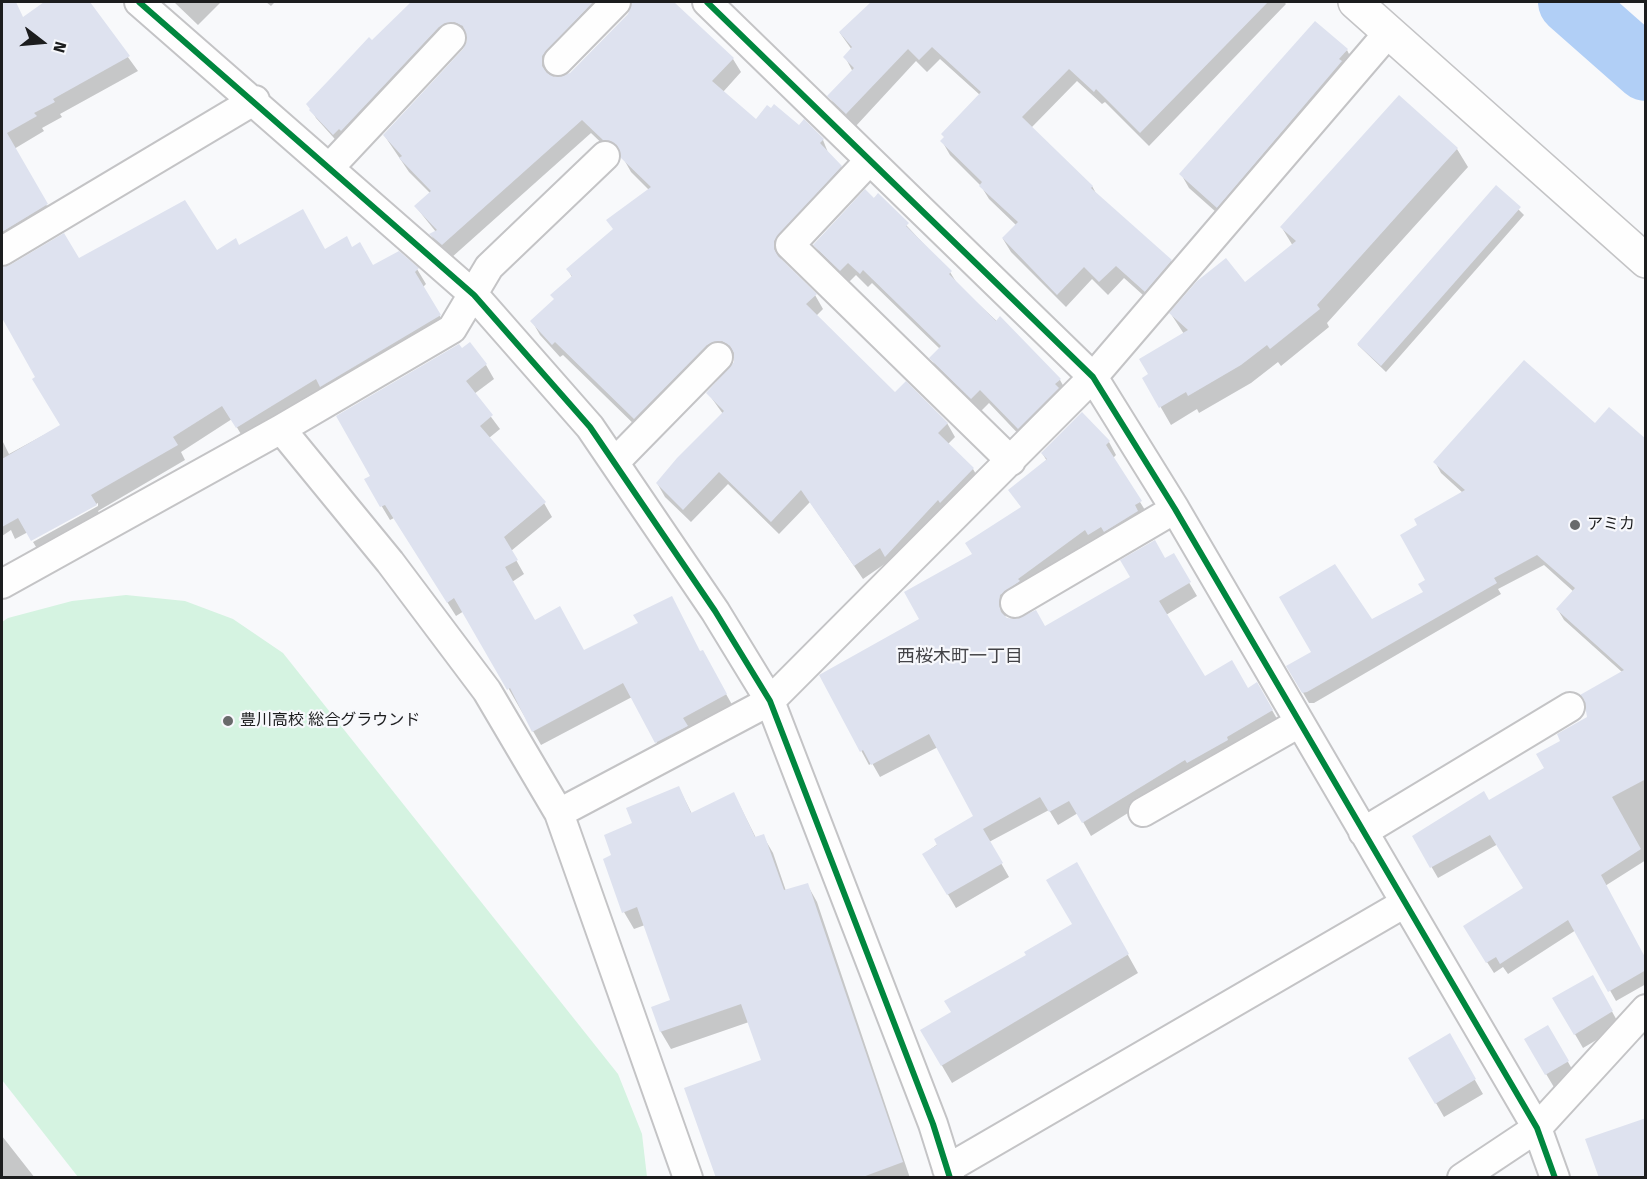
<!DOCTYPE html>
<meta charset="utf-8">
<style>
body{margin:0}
#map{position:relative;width:1647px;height:1179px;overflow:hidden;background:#f8f9fb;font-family:"Fira Sans",sans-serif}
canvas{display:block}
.frame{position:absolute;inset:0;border:3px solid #1c1d1e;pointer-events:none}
.north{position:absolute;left:12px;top:12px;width:60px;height:60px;-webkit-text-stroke:4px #f7f8fc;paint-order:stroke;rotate:106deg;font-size:16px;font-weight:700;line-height:24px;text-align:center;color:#1c1d1e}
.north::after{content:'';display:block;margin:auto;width:21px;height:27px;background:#1c1d1e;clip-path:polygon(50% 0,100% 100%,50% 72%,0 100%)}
</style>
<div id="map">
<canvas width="1647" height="1179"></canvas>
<div class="frame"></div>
<div class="north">N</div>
</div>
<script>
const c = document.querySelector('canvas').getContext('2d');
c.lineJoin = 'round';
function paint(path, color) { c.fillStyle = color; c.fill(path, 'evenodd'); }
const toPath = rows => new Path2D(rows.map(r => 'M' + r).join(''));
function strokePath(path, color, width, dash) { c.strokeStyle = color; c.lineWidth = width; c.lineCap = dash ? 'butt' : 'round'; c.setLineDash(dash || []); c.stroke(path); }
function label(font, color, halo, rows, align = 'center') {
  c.font = font + ' "Fira Sans","Noto Sans JP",sans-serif'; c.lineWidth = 4.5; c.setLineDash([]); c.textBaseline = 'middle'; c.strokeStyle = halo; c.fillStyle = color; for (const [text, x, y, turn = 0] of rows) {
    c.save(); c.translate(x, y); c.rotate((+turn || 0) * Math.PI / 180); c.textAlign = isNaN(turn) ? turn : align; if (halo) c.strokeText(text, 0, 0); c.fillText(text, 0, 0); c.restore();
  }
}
paint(toPath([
 [126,595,185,601,233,619,283,653,618,1074,642,1134,647,1177,78,1177,2,1080,2,622,8,618,72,601]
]), '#d5f3e1');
paint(toPath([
 [47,2,88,2,138,71,60,114,62,117,42,128,44,131,14,149,55,220,2,254,2,23,19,13,23,19],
 [174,2,221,2,198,25],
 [266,2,275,2,271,6],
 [413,2,529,2,532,5,535,2,616,2,553,63,550,75,562,79,570,74,629,14,633,2,673,2,733,59,741,72,723,92,756,121,799,127,823,140,829,155,841,166,849,180,785,248,781,259,815,295,823,309,816,316,895,394,947,423,955,437,948,444,973,469,981,483,893,569,889,561,863,579,810,502,779,534,728,484,691,522,665,497,657,483,723,414,708,393,735,362,735,357,730,354,642,432,563,355,560,357,540,335,532,321,555,300,572,277,568,270,614,231,649,190,631,172,622,156,612,153,591,133,451,258,439,248,431,235,436,232,416,207,430,193,409,172,384,135,464,50,468,38,463,35,342,147,316,118,308,104],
 [886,2,1284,2,1286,4,1149,146,1105,102,1102,104,1077,81,1031,128,1092,186,1098,197,1171,261,1179,274,1153,304,1124,278,1108,295,1092,279,1066,307,1011,252,1003,239,1016,225,989,199,981,186,950,155,942,141,980,95,940,59,927,72,916,61,855,127,837,109,829,96,853,72,845,57,852,50,840,33,867,21],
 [1347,50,1354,64,1225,220,1189,188,1181,174],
 [1400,97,1457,149,1468,167,1327,323,1329,327,1281,366,1278,362,1251,383,1199,413,1197,409,1171,425,1144,378,1150,375,1184,334,1171,314,1245,284,1293,246,1282,228],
 [1496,187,1524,215,1386,372,1358,345],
 [878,195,950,272,958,285,1060,380,1068,394,1026,442,989,403,980,412,939,372,931,358,940,349,872,283,868,287,856,275,848,283,823,258,815,245],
 [239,247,325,251,352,249,372,267,417,269,426,284,423,287,448,330,245,441,232,419,181,452,185,460,98,511,104,520,41,555,33,542,98,506,98,503,32,539,28,532,15,539,11,530,2,536,2,440,9,454,62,425,2,314,8,310,2,297,2,269,79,260,216,252],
 [486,365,494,379,474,394,500,429,489,438,544,503,552,517,511,551,524,574,512,582,534,622,584,652,702,652,734,708,664,756,632,697,541,745,464,611,456,616,394,518,390,520,366,480,372,476,338,416],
 [1595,426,1646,441,1646,860,1605,886,1646,961,1646,984,1616,1001,1576,930,1508,974,1503,967,1494,973,1471,937,1525,889,1498,844,1438,878,1414,837,1489,802,1546,768,1562,741,1588,717,1622,672,1564,620,1558,610,1574,592,1544,565,1498,589,1501,594,1314,703,1309,703,1288,667,1425,592,1427,581,1463,493,1441,473,1435,462],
 [1109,442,1116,455,1113,458,1148,515,1007,609,1005,618,1045,628,1173,555,1197,596,1166,615,1204,678,1247,690,1257,684,1280,724,1194,772,1091,836,1078,813,1058,825,1049,810,989,842,1009,877,956,908,924,854,975,817,938,747,880,777,872,763,869,765,821,676,921,620,973,555,1022,508,1010,490,1047,461,1042,453],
 [679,788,692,814,734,794,756,838,763,836,773,853,786,891,807,884,817,902,910,1178,719,1178,763,1061,749,1022,671,1049,661,1032,653,1008,672,1001,645,925,634,929,624,912,613,856,634,824],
 [1077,864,1138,973,952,1083,922,1031,953,1013,1028,955,1074,925],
 [1593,977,1620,1026,1583,1048,1554,998],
 [1548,1027,1576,1076,1555,1089,1526,1040],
 [1449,1035,1483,1094,1444,1117,1410,1058],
 [2,1136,35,1178,2,1178]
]), '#0003');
strokePath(toPath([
 [1570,2,1646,69]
]), '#b1cff6', 64);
paint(toPath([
 [2,2,16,2,23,17,44,2,90,2,130,56,53,99,55,102,34,113,37,116,7,133,48,204,2,232],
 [411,2,593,2,542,56,542,66,547,73,554,77,570,73,628,14,632,2,674,2,734,58,712,81,756,119,767,105,771,108,774,104,799,125,804,119,824,139,820,143,842,166,774,241,774,249,778,256,817,294,806,304,895,392,906,381,948,423,938,433,974,468,940,503,938,500,885,557,880,548,854,566,801,490,771,522,719,472,683,510,656,483,677,458,724,411,706,393,734,362,734,353,730,346,722,341,707,345,634,419,555,342,552,345,530,321,554,299,550,295,572,276,566,269,613,229,606,220,651,187,621,158,617,145,603,140,582,120,442,245,429,234,437,230,414,206,431,191,399,158,402,156,383,135,463,49,467,41,463,26,454,22,439,27,341,131,339,129,333,135,309,110,310,109,306,104,328,81,369,37,372,40],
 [871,2,1268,2,1140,133,1096,89,1094,92,1069,69,1022,117,1093,186,1091,188,1172,260,1145,292,1116,266,1099,282,1084,267,1057,295,1002,238,1018,222,979,186,982,182,940,141,944,137,941,134,981,92,932,47,919,60,908,49,846,114,827,96,854,68,843,57,852,47,839,32],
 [1315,21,1348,49,1339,59,1342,61,1217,208,1179,174],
 [1399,95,1458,148,1317,305,1320,309,1270,349,1267,345,1241,365,1188,396,1186,392,1159,408,1142,378,1148,374,1139,359,1188,330,1169,313,1197,281,1226,258,1245,282,1296,241,1280,227],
 [1496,185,1521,207,1381,366,1357,344],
 [865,189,874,198,878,193,909,223,906,226,952,271,949,274,996,321,1000,316,1061,379,1055,384,1059,388,1018,429,980,390,971,399,929,358,941,346,863,270,860,274,848,263,840,271,813,245],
 [185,200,217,250,236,238,239,245,303,209,325,249,347,236,352,247,360,242,373,265,399,251,419,268,415,272,441,315,320,387,316,379,236,428,222,406,173,437,178,445,91,495,97,505,31,541,18,518,2,527,2,459,60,425,32,379,35,377,2,318,2,267,10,265,64,233,79,258],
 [470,342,487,364,466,381,493,415,480,426,546,502,504,537,518,560,505,567,535,620,560,606,584,650,638,623,633,615,672,596,700,651,703,650,727,694,683,718,688,726,655,743,623,683,532,732,510,688,507,690,454,598,447,603,385,505,380,507,364,479,370,476,336,416,459,344,462,348],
 [1524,360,1595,423,1609,407,1646,439,1646,779,1612,797,1641,849,1601,875,1646,959,1646,970,1608,992,1568,920,1500,964,1496,957,1486,963,1463,926,1523,888,1490,835,1430,868,1412,836,1484,791,1489,800,1544,768,1536,754,1560,741,1557,734,1587,717,1584,699,1580,695,1624,670,1556,609,1575,588,1537,555,1494,578,1497,583,1307,692,1302,693,1286,666,1311,652,1279,597,1335,564,1372,619,1423,592,1418,584,1425,580,1400,535,1417,525,1414,519,1465,490,1433,462],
 [1082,412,1110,441,1106,445,1142,501,1135,505,1138,511,1104,532,1101,527,1088,535,1085,530,1018,579,1020,581,1000,595,999,604,1001,612,1007,618,1016,619,1036,610,1045,626,1130,577,1120,560,1155,540,1165,558,1174,553,1191,582,1159,601,1205,676,1232,660,1248,688,1257,682,1273,710,1227,737,1228,740,1187,763,1185,760,1082,823,1069,801,1049,812,1040,797,983,829,1003,863,947,895,922,854,937,845,934,839,973,816,929,734,871,765,863,750,860,752,819,675,919,619,904,592,972,554,965,543,1021,507,1008,490,1047,459,1041,453],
 [679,786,691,813,734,792,755,837,764,834,784,890,808,883,903,1162,860,1178,716,1178,684,1088,761,1060,741,1004,660,1032,651,1007,670,1000,637,907,622,913,603,859,611,855,604,835,632,823,626,808],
 [1077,862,1129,954,941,1066,920,1030,951,1012,944,1001,1026,955,1024,952,1072,924,1046,880],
 [1593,975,1613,1011,1574,1035,1552,998],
 [1548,1025,1569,1061,1545,1075,1524,1039],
 [1450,1033,1476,1079,1435,1104,1408,1058],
 [1646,1118,1646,1178,1599,1178,1585,1139]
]), '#dee2ef');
const minor = toPath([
 [139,2,474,295,590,427,715,611,770,701,933,1124,950,1178],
 [707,2,1093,377,1175,509,1537,1128,1555,1178],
 [558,61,616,2],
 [869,161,790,245,1011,461],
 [330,167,451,38],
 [2,251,255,100],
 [281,429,390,562,487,691,559,813,688,1178],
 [615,462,718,357],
 [2,584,281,429,452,329,489,267,605,156],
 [1015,603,1175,509],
 [1143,812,1299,723],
 [559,813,770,701,1093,377,1389,32],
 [1363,832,1570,707],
 [947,1169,1405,903],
 [1462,1178,1537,1128,1646,1009]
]);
const tertiary = toPath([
 [1355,2,1646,261]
]);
strokePath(minor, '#c4c4c6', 32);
strokePath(tertiary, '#c4c4c6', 36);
strokePath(minor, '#fefefe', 28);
strokePath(tertiary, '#fefefe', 33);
strokePath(toPath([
 [139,2,474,295,590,427,715,611,770,701,933,1124,950,1178],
 [707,2,1093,377,1175,509,1537,1128,1555,1178]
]), '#00873e', 6);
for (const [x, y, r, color] of [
 [1575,525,6,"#696a6b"],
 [228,721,6,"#696a6b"]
]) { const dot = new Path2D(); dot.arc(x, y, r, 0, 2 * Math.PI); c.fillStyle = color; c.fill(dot); strokePath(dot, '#f7f8fc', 2); }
label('16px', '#1c1d1e', '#f7f8fc', [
 ["アミカ",1587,525],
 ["豊川高校 総合グラウンド",240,721]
], 'left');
label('18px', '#434347', '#f7f8fc', [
 ["西桜木町一丁目",960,657]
]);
</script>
